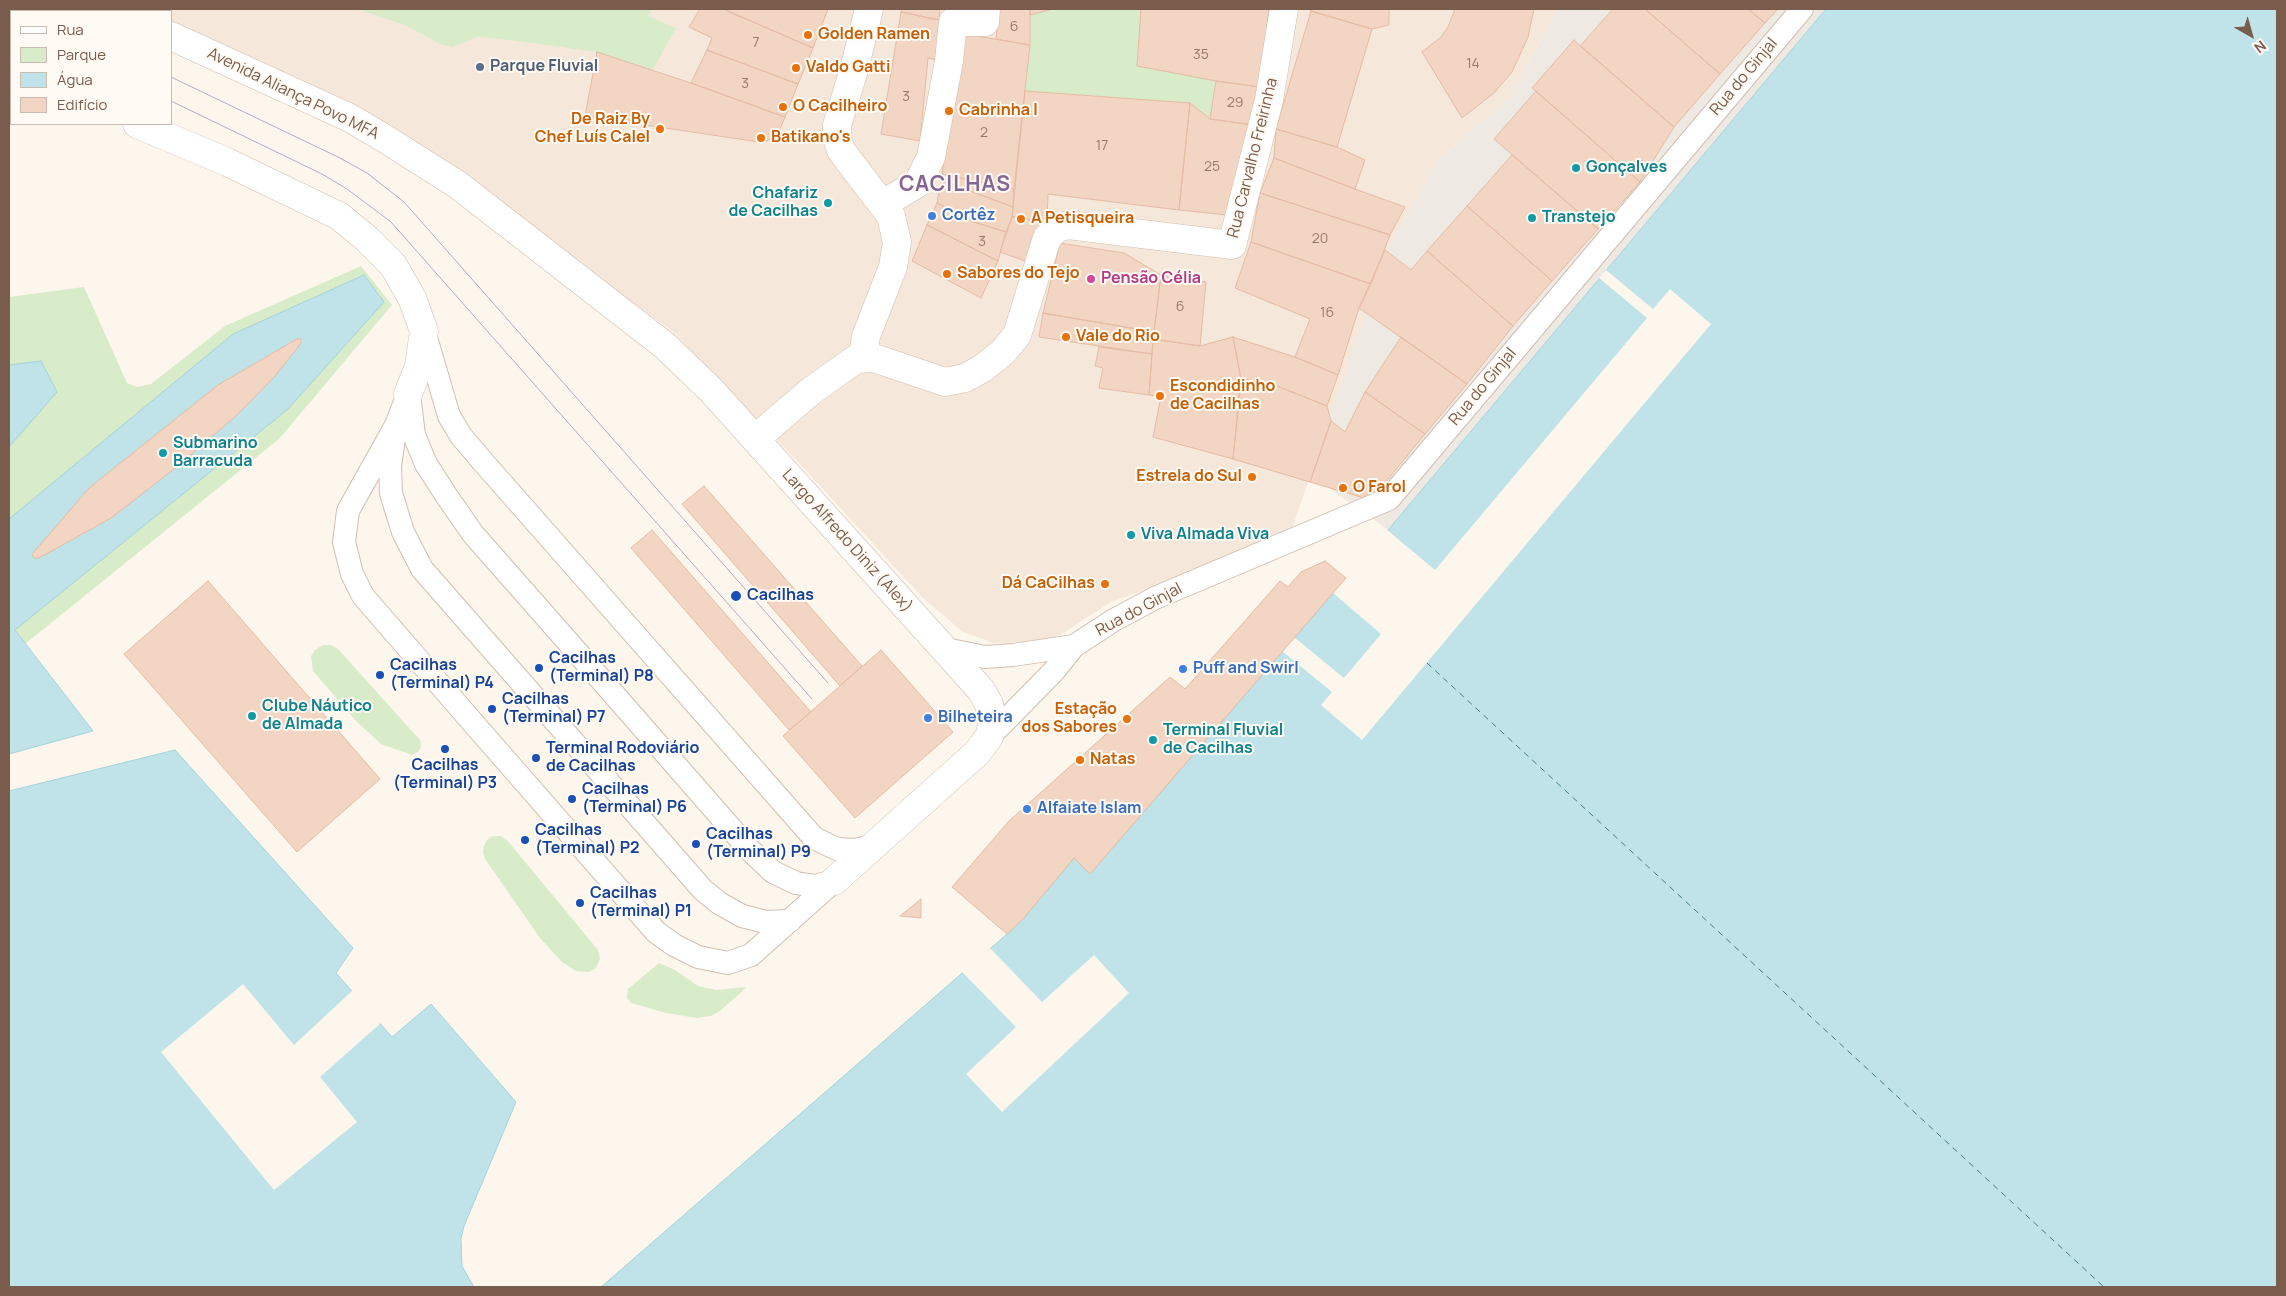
<!DOCTYPE html>
<meta charset="utf-8">
<style>
body{margin:0}
#map{position:relative;width:2286px;height:1296px;overflow:hidden;background:#fdf6ec;font-family:Manrope,sans-serif}
canvas{display:block}
.frame{position:absolute;inset:0;border:10px solid #7a5c4d;pointer-events:none}
.legend{position:absolute;left:10px;top:10px;width:162px;height:115px;box-sizing:border-box;background:#fffaf3;border:1px solid #cabbb1;margin:0;padding:6px 9px;list-style:none;font-size:15px;color:#7a5c4d}
.legend li{display:flex;align-items:center;gap:10px;height:25px}
.legend b{width:25px;border:1px solid #cabbb1}
.north{position:absolute;left:2226px;top:10px;width:50px;height:50px;-webkit-text-stroke:4px #fffaf3;paint-order:stroke;rotate:142deg;font-size:14px;font-weight:700;line-height:20px;text-align:center;color:#7a5c4d}
.north::after{content:'';display:block;margin:auto;width:18px;height:22px;background:#7a5c4d;clip-path:polygon(50% 0,100% 100%,50% 72%,0 100%)}
</style>
<div id="map">
<canvas width="2286" height="1296"></canvas>
<div class="frame"></div>
<ul class="legend">
<li><b style="height:6px;background:#fff"></b>Rua</li>
<li><b style="height:14px;background:#d8ecc9"></b>Parque</li>
<li><b style="height:14px;background:#bfe3e8"></b>Água</li>
<li><b style="height:14px;background:#f3d5c3"></b>Edifício</li>
</ul>
<div class="north">N</div>
</div>
<script>
const c = document.querySelector('canvas').getContext('2d');
c.lineJoin = 'round';
function paint(path, color) { c.fillStyle = color; c.fill(path, 'evenodd'); }
const toPath = rows => new Path2D(rows.map(r => 'M' + r).join(''));
function strokePath(path, color, width, dash) { c.strokeStyle = color; c.lineWidth = width; c.lineCap = dash ? 'butt' : 'round'; c.setLineDash(dash || []); c.stroke(path); }
function label(font, color, halo, rows, align = 'center') {
  c.font = font + ' Manrope,sans-serif'; c.lineWidth = 4; c.setLineDash([]); c.textBaseline = 'middle'; c.strokeStyle = halo; c.fillStyle = color; for (const [text, x, y, turn = 0] of rows) {
    c.save(); c.translate(x, y); c.rotate((+turn || 0) * Math.PI / 180); c.textAlign = isNaN(turn) ? turn : align; if (halo) c.strokeText(text, 0, 0); c.fillText(text, 0, 0); c.restore();
  }
}
paint(toPath([
 [114,9,1557,9,1510,97,1437,161,1389,249,1289,537,1111,602,1060,635,1038,642,994,643,963,632,923,598,800,464,672,331,528,228,171,37,171,11,119,11]
]), '#f5e8da');
paint(toPath([
 [1557,9,1826,9,1388,530,1310,475,1389,249,1437,161,1510,97]
]), '#efe9e4');
paint(toPath([
 [357,9,652,9,648,16,676,28,652,71,597,52,502,39,477,37,452,47,440,44,405,25],
 [1053,9,1141,9,1140,44,1216,81,1210,119,1190,103,1025,91,1030,45,1030,15],
 [361,266,392,305,279,439,25,644,15,630,9,603,9,297,84,287,127,383,137,387,151,384,225,326],
 [323,645,331,645,338,649,420,740,421,747,418,752,412,755,381,744,356,721,313,671,311,656,315,650],
 [493,836,501,836,507,840,598,950,600,959,596,968,589,972,576,971,562,962,540,938,485,859,483,852,484,846,487,840],
 [659,963,675,970,698,986,716,990,747,987,720,1011,711,1016,697,1018,666,1013,631,1003,627,998,628,989]
]), '#d8ecc9');
const water = toPath([
 [1826,9,2277,9,2277,1287,601,1287,1007,934,1023,919,1074,858,1090,874,1388,530,1826,9],
 [364,275,384,302,288,409,15,630,93,731,9,754,9,519,233,334,364,275],
 [41,361,57,392,9,447,9,401,10,399,9,399,9,365,41,361],
 [175,750,353,948,336,973,392,1037,431,1004,516,1102,464,1226,461,1239,462,1266,474,1287,9,1287,9,791,175,750]
]);
paint(water, '#bfe3e8');
strokePath(water, '#a5d3da', 1);
paint(toPath([
 [1606,270,1653,309,1670,289,1711,324,1362,740,1321,705,1332,692,1282,651,1294,637,1344,678,1381,634,1333,593,1344,577,1386,529,1435,570,1647,318,1599,278],
 [990,948,1042,1002,1094,955,1129,993,1002,1112,966,1074,1016,1027,962,972],
 [243,984,294,1045,353,990,382,1022,320,1077,357,1122,274,1190,161,1052]
]), '#fdf6ec');
strokePath(toPath([
 [1427,663,2104,1287]
]), '#437c86', 1, [6, 5]);
const building = toPath([
 [700,9,723,9,813,48,798,84,707,50,712,38,689,27,700,9],
 [723,9,828,9,813,48,723,9],
 [902,9,940,9,939,20,901,12,902,9],
 [999,9,1030,9,1030,45,996,39,999,9],
 [1030,9,1053,9,1030,15,1030,9],
 [1141,9,1269,9,1260,87,1216,81,1137,66,1141,9],
 [1311,9,1389,9,1389,25,1372,29,1311,11,1311,9],
 [1455,9,1534,9,1528,37,1512,72,1494,93,1462,118,1422,52,1441,37,1448,27,1455,9],
 [1613,9,1645,9,1720,74,1674,127,1580,46,1613,9],
 [1645,9,1748,9,1765,23,1720,74,1645,9],
 [1748,9,1778,9,1765,23,1748,9],
 [1311,11,1372,29,1337,147,1276,129,1311,11],
 [901,12,939,20,938,32,947,34,942,61,928,58,920,141,881,134,901,12],
 [959,33,1030,45,1014,189,942,174,959,33],
 [1574,40,1674,127,1640,182,1532,88,1574,40],
 [707,50,798,84,785,117,691,83,707,50],
 [597,52,691,83,785,117,778,134,767,141,759,142,585,116,597,52],
 [1216,81,1260,87,1254,125,1210,119,1216,81],
 [1025,91,1190,103,1179,210,1048,194,1047,222,1012,217,1025,91],
 [1536,91,1640,182,1598,229,1494,139,1536,91],
 [1190,103,1210,119,1254,125,1227,215,1179,210,1190,103],
 [1276,129,1337,147,1365,160,1355,189,1274,158,1276,129],
 [1512,155,1598,229,1552,281,1467,206,1512,155],
 [1274,158,1355,189,1405,207,1390,235,1260,193,1274,158],
 [942,174,1014,189,1013,207,941,180,942,174],
 [941,180,1013,207,1012,217,1006,232,974,222,937,203,941,180],
 [1260,193,1390,235,1371,284,1251,242,1260,193],
 [937,203,974,222,1006,232,998,261,927,225,937,203],
 [1467,206,1552,281,1513,326,1427,251,1467,206],
 [1012,217,1047,222,1028,262,1000,252,1012,217],
 [927,225,998,261,981,298,912,261,927,225],
 [1251,242,1371,284,1359,308,1338,375,1295,357,1310,319,1235,288,1251,242],
 [1060,243,1124,253,1161,275,1154,332,1043,313,1060,243],
 [1385,250,1411,270,1427,251,1513,326,1467,384,1359,308,1385,250],
 [1161,275,1206,282,1200,346,1153,339,1161,275],
 [1043,313,1154,332,1152,354,1039,337,1043,313],
 [1233,337,1241,379,1233,459,1153,437,1161,396,1149,395,1153,339,1200,346,1233,337],
 [1233,337,1295,357,1338,375,1327,406,1272,384,1241,379,1233,337],
 [1401,337,1467,384,1425,434,1365,392,1401,337],
 [297,339,301,339,301,343,275,376,237,415,174,469,111,518,39,558,34,558,32,555,34,552,89,488,218,385,297,339],
 [1099,347,1152,354,1149,395,1099,388,1103,368,1095,366,1099,347],
 [1241,379,1272,384,1327,406,1331,421,1310,482,1233,459,1241,379],
 [1365,392,1425,434,1371,500,1310,482,1331,421,1345,432,1365,392],
 [704,486,862,666,840,686,682,504,704,486],
 [652,530,811,712,789,730,631,548,652,530],
 [1325,561,1346,578,1090,874,1074,858,1023,919,1007,934,952,887,1009,821,1170,677,1185,689,1280,581,1288,587,1301,572,1325,561],
 [208,581,380,779,297,852,124,654,208,581],
 [881,650,953,732,855,818,783,736,881,650],
 [921,899,921,918,900,916,921,899]
]);
paint(building, '#f3d5c3');
strokePath(building, '#e6bba3', 1);
const service = toPath([
 [425,334,449,416,461,436,484,463,814,838,837,849,854,850,873,846],
 [408,394,396,425,348,511,344,542,352,574,363,596,474,724,656,932,674,945,698,957,728,963,751,955,834,881],
 [409,395,414,435,426,464,446,495,473,534,569,643,749,849,773,872,796,883,815,886,834,881],
 [394,438,390,466,391,493,403,532,422,569,703,890,719,903,742,916,766,922,790,921],
 [945,649,985,657,1013,655,1074,646],
 [989,737,1054,671,1074,646,1114,620,1155,598,1389,499,1802,9]
]);
const pedestrian = toPath([
 [883,204,918,183,931,157,949,61,953,22,985,22,986,9],
 [863,358,866,336,893,267,897,242,891,216,849,161,841,150,837,138,837,125,854,70,869,9]
]);
const minor = toPath([
 [113,9,119,11],
 [171,36,350,118,387,140,458,185,664,345,711,390,981,690,989,704,993,722,989,737,977,753,834,881],
 [9,65,11,67],
 [137,124,227,162,339,216,367,239,393,265,412,298,424,331,419,366,408,394],
 [755,439,811,391,856,359,874,358,945,382,965,378,983,368,1003,352,1017,335,1047,238,1057,228,1068,225,1232,245,1269,100,1284,9]
]);
strokePath(service, '#d1beb0', 24);
strokePath(pedestrian, '#d1beb0', 29);
strokePath(minor, '#d1beb0', 29);
strokePath(service, '#fff', 22);
strokePath(pedestrian, '#fff', 28);
strokePath(minor, '#fff', 28);
strokePath(toPath([
 [29,9,34,11],
 [9,24,11,25],
 [171,77,340,158,367,173,404,202,828,683],
 [171,101,322,174,347,189,391,222,812,699]
]), '#b9a8c9', 1);
for (const [x, y, r, color] of [
 [808,35,5,"#e8710a"],
 [480,67,5,"#5c6f8a"],
 [796,68,5,"#e8710a"],
 [783,107,5,"#e8710a"],
 [949,111,5,"#e8710a"],
 [660,129,5,"#e8710a"],
 [761,138,5,"#e8710a"],
 [1576,168,5,"#0f9aa8"],
 [828,203,5,"#0f9aa8"],
 [932,216,5,"#3f7fe0"],
 [1532,218,5,"#0f9aa8"],
 [1021,219,5,"#e8710a"],
 [947,274,5,"#e8710a"],
 [1091,279,5,"#d1479c"],
 [1066,337,5,"#e8710a"],
 [1160,396,5,"#e8710a"],
 [163,453,5,"#0f9aa8"],
 [1252,477,5,"#e8710a"],
 [1343,488,5,"#e8710a"],
 [1131,535,5,"#0f9aa8"],
 [1105,584,5,"#e8710a"],
 [736,596,6,"#1a4fb4"],
 [539,668,5,"#1a4fb4"],
 [1183,669,5,"#3f7fe0"],
 [380,675,5,"#1a4fb4"],
 [492,709,5,"#1a4fb4"],
 [252,716,5,"#0f9aa8"],
 [928,718,5,"#3f7fe0"],
 [1127,719,5,"#e8710a"],
 [1153,740,5,"#0f9aa8"],
 [445,749,5,"#1a4fb4"],
 [536,758,5,"#1a4fb4"],
 [1080,760,5,"#e8710a"],
 [572,799,5,"#1a4fb4"],
 [1027,809,5,"#3f7fe0"],
 [525,840,5,"#1a4fb4"],
 [696,844,5,"#1a4fb4"],
 [580,903,5,"#1a4fb4"]
]) { const dot = new Path2D(); dot.arc(x, y, r, 0, 2 * Math.PI); c.fillStyle = color; c.fill(dot); strokePath(dot, '#fffaf3', 2); }
label('14px', '#987a6a', null, [
 ["6",1014,27],
 ["7",756,43],
 ["35",1201,55],
 ["14",1473,64],
 ["3",745,84],
 ["3",906,97],
 ["29",1235,103],
 ["2",984,133],
 ["17",1102,146],
 ["25",1212,167],
 ["20",1320,239],
 ["3",982,242],
 ["6",1180,307],
 ["16",1327,313]
]);
label('bold 16px', '#c56008', '#fffaf3', [
 ["Golden Ramen",818,35],
 ["Valdo Gatti",806,68],
 ["O Cacilheiro",793,107],
 ["Cabrinha I",959,111],
 ["De Raiz By",650,120,"right"],
 ["Chef Luís Calel",650,138,"right"],
 ["Batikano's",771,138],
 ["A Petisqueira",1031,219],
 ["Sabores do Tejo",957,274],
 ["Vale do Rio",1076,337],
 ["Escondidinho",1170,387],
 ["de Cacilhas",1170,405],
 ["Estrela do Sul",1242,477,"right"],
 ["O Farol",1353,488],
 ["Dá CaCilhas",1095,584,"right"],
 ["Estação",1117,710,"right"],
 ["dos Sabores",1117,728,"right"],
 ["Natas",1090,760]
], 'left');
label('bold 16px', '#4e5e75', '#fffaf3', [
 ["Parque Fluvial",490,67]
], 'left');
label('16px', '#7a5c4d', '#fffaf3', [
 ["Rua do Ginjal",1744,77,-50],
 ["Avenida Aliança Povo MFA",293,94,26],
 ["Rua Carvalho Freirinha",1253,158,-76],
 ["Rua do Ginjal",1483,387,-50],
 ["Largo Alfredo Diniz (Alex)",847,541,48],
 ["Rua do Ginjal",1139,610,-28]
]);
label('bold 16px', '#0d838f', '#fffaf3', [
 ["Gonçalves",1586,168],
 ["Chafariz",818,194,"right"],
 ["de Cacilhas",818,212,"right"],
 ["Transtejo",1542,218],
 ["Submarino",173,444],
 ["Barracuda",173,462],
 ["Viva Almada Viva",1141,535],
 ["Clube Náutico",262,707],
 ["de Almada",262,725],
 ["Terminal Fluvial",1163,731],
 ["de Cacilhas",1163,749]
], 'left');
label('bold 16px', '#366cbe', '#fffaf3', [
 ["Cortêz",942,216],
 ["Puff and Swirl",1193,669],
 ["Bilheteira",938,718],
 ["Alfaiate Islam",1037,809]
], 'left');
label('bold 16px', '#b23c85', '#fffaf3', [
 ["Pensão Célia",1101,279]
], 'left');
label('bold 16px', '#164399', '#fffaf3', [
 ["Cacilhas",747,596],
 ["Cacilhas",549,659],
 ["(Terminal) P8",549,677],
 ["Cacilhas",390,666],
 ["(Terminal) P4",390,684],
 ["Cacilhas",502,700],
 ["(Terminal) P7",502,718],
 ["Terminal Rodoviário",546,749],
 ["de Cacilhas",546,767],
 ["Cacilhas",445,766,"center"],
 ["(Terminal) P3",445,784,"center"],
 ["Cacilhas",582,790],
 ["(Terminal) P6",582,808],
 ["Cacilhas",535,831],
 ["(Terminal) P2",535,849],
 ["Cacilhas",706,835],
 ["(Terminal) P9",706,853],
 ["Cacilhas",590,894],
 ["(Terminal) P1",590,912]
], 'left');
c.letterSpacing = '1px';
label('bold 21px', '#846695', '#fffaf3', [
 ["CACILHAS",955,185]
]);
c.letterSpacing = '0px';
</script>
